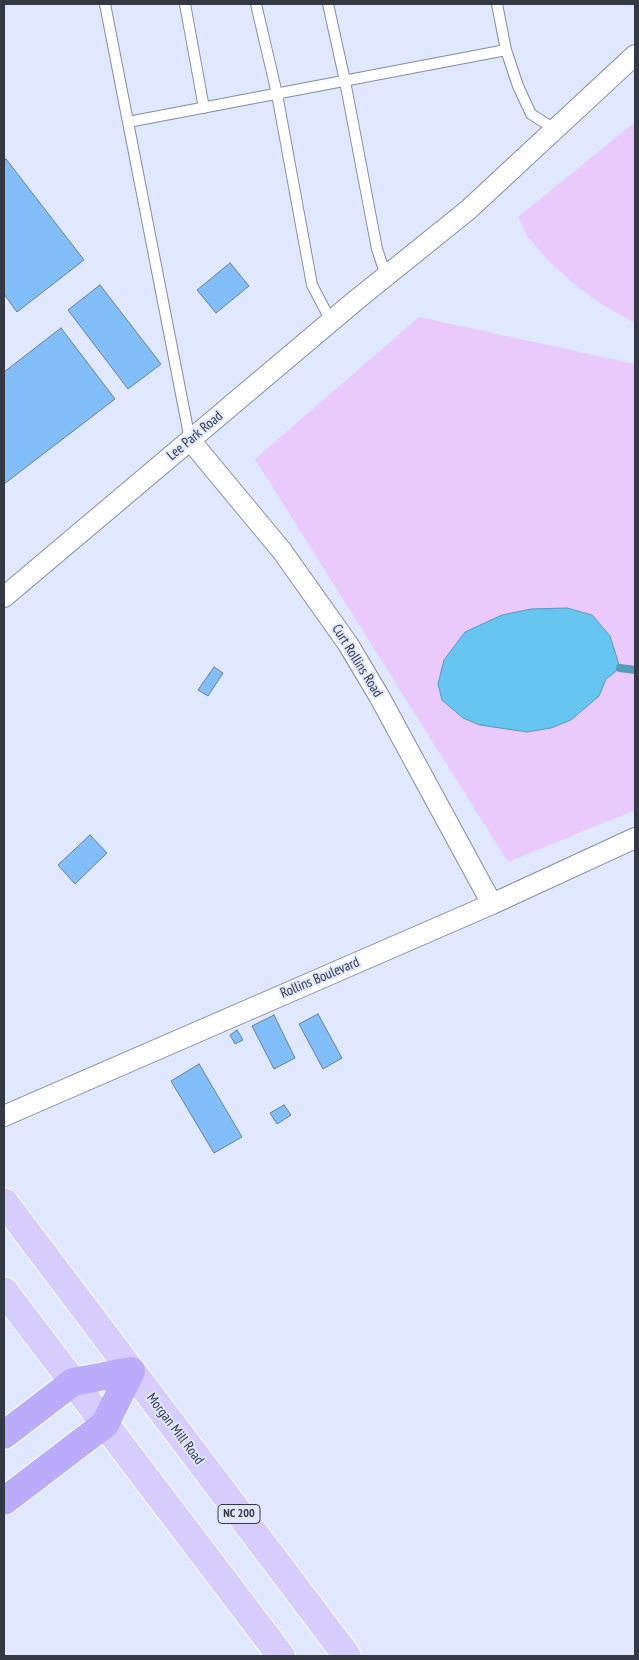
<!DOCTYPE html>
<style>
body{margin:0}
#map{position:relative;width:639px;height:1660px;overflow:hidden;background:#e0e8ff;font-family:"PT Sans Narrow",sans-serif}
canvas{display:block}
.frame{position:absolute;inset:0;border:5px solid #343843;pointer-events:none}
</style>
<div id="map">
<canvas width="639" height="1660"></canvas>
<div class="frame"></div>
</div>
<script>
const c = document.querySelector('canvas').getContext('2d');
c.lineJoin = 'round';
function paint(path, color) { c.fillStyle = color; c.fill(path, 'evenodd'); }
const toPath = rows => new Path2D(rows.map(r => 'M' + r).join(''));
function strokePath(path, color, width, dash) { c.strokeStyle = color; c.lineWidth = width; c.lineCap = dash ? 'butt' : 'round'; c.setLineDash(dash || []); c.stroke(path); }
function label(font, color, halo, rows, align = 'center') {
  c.font = font + ' "PT Sans Narrow",sans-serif'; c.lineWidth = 4; c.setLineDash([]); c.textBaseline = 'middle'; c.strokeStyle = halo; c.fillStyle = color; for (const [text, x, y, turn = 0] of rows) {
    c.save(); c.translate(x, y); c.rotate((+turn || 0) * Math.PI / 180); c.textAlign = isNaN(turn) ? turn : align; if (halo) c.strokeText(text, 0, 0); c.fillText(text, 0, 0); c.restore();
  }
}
paint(toPath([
 [635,122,635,323,601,304,574,284,547,259,527,236,518,217],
 [419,317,635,364,635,810,508,862,255,459]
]), '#eac9fc');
const water = toPath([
 [567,608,592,615,610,636,620,668,606,679,599,696,571,720,551,728,527,732,480,725,463,718,442,700,438,684,444,660,465,632,502,615,531,609,567,608]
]);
paint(water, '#66c6ef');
strokePath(water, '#579bbb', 1);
strokePath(toPath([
 [620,668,635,670]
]), '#579bbb', 8);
const building = toPath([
 [6,159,84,260,17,312,4,294,4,161,6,159],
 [230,263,249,286,216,313,197,290,230,263],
 [100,285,161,364,128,389,68,310,100,285],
 [61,328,115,399,4,484,4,372,61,328],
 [214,667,223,673,208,696,198,690,214,667],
 [90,835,107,853,75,884,58,865,90,835],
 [318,1014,342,1058,323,1069,299,1024,318,1014],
 [274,1015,295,1058,274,1069,252,1026,274,1015],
 [237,1030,243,1040,235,1044,230,1035,237,1030],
 [199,1064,242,1137,214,1153,171,1081,199,1064],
 [284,1105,291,1115,277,1124,270,1113,284,1105]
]);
paint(building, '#81befa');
strokePath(building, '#697e92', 1);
const service = toPath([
 [105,4,190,440],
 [185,4,204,108],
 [256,4,277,94,312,285,331,321],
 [328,4,345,81,377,249,386,276],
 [497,4,506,50,518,86,531,114,556,130],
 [128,122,506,50]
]);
const minor = toPath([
 [190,440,282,551,348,644,379,696,492,904],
 [4,597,355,301,468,210,635,55],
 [4,1116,492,904,635,838]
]);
const primary = toPath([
 [4,1202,347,1656],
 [4,1291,281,1656]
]);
const motorway = toPath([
 [4,1435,73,1382,131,1371],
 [4,1501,105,1424,131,1371]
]);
strokePath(service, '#848ca6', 12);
strokePath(minor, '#848ca6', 22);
strokePath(primary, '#fff', 30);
strokePath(motorway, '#fff', 30);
strokePath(service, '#fff', 10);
strokePath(minor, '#fff', 20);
strokePath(primary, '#d6cdfd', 28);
strokePath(motorway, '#baacfb', 28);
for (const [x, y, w] of [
 [239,1514,42]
]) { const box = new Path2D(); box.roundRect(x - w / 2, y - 9.5, w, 19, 4); c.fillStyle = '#e0e8ff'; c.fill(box); strokePath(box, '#343843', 1); }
label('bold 12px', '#343843', null, [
 ["NC 200",239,1514]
]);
label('14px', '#343843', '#e0e8ff', [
 ["Lee Park Road",195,436,-40],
 ["Curt Rollins Road",357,661,58],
 ["Rollins Boulevard",320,978,-23],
 ["Morgan Mill Road",175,1429,53]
]);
</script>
